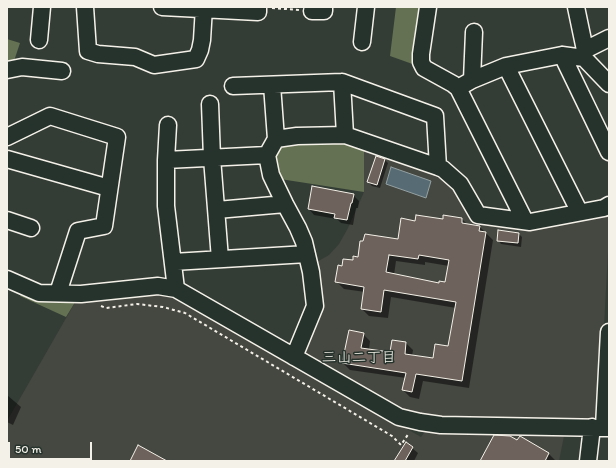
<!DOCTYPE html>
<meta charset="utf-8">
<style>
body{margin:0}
#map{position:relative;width:616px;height:468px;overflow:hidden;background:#343c36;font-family:Itim,sans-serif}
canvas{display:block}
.frame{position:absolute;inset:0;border:8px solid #f4f1e8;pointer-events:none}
.scale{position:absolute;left:8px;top:442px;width:84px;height:18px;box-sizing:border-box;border:2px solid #f4f1e8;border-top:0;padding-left:5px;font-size:12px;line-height:14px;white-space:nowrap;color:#f4f1e8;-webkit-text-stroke:3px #26332d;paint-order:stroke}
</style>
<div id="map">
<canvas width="616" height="468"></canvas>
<div class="frame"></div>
<div class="scale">50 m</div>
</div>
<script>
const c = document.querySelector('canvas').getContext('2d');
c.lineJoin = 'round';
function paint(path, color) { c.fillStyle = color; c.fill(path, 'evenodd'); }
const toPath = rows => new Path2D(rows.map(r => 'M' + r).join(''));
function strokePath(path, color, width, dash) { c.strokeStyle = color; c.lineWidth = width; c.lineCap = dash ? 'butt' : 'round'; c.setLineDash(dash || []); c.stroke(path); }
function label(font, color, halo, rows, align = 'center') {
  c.font = font + ' Itim,"Klee One",sans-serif'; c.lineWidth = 3; c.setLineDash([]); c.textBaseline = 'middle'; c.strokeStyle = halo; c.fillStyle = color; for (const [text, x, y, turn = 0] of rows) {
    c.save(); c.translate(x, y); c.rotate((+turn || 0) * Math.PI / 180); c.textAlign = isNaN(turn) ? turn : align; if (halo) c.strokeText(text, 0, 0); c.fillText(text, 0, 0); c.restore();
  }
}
paint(toPath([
 [364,148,441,173,476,218,609,213,609,234,599,419,441,418,400,410,308,359,302,352,315,263,329,255,339,244,348,228,364,192],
 [156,292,175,295,421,437,427,429,565,431,559,461,7,461,7,421,77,299]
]), '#454741');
paint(toPath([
 [396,7,424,7,418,66,390,56],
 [7,39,20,43,13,64,7,66],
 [342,140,364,148,364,192,280,179,271,157,276,145],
 [23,292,77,299,66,317,20,296]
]), '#647152');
const water = toPath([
 [391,167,431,181,426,198,386,184,391,167]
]);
paint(water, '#566b74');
strokePath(water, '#95a1a2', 1);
paint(toPath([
 [376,157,385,160,388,163,380,188,372,186,368,182],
 [353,195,359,201,358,208,356,208,353,225,341,223,337,219,314,215,309,209],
 [462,219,469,226,480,227,493,240,469,388,423,381,419,399,410,397,403,390,406,378,350,370,343,363,363,334,370,341,369,350,391,353,393,341,406,343,413,350,412,356,434,359,449,348,456,308,391,297,388,318,369,316,362,309,365,292,344,289,337,282,343,267,358,258,399,240,416,222],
 [396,261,425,265,425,262,449,266,446,283,440,284,394,275],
 [519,234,522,237,521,247,501,244,498,240],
 [7,395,21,407,13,425,7,422],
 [520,437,549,454,556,461,481,461,518,441],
 [412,448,418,453,414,461,395,461]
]), '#0007');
const building = toPath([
 [376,156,385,159,377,185,367,182,376,156],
 [312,186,354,194,352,203,351,203,347,220,334,218,335,214,308,209,312,186],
 [416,215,443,219,443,215,462,218,462,223,480,226,479,231,486,232,462,381,416,374,412,392,402,390,406,373,342,363,349,330,364,333,361,348,390,352,392,340,406,342,405,354,433,358,435,344,448,346,456,302,384,290,381,312,361,309,364,287,335,282,338,265,342,266,343,259,353,260,353,256,358,257,360,241,363,241,365,234,398,239,401,218,415,221,416,215],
 [389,255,418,259,419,255,449,260,445,282,439,281,439,283,386,272,389,255],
 [498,230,519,233,518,243,497,241,498,230],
 [494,435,510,436,517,440,520,436,549,453,545,461,480,461,494,435],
 [406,442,413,447,405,461,394,461,406,442],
 [138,445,167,461,130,461,138,445]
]);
paint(building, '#6e625c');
strokePath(building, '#f4f1e8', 1);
const minor = toPath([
 [85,7,88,51,98,54,135,57,154,65,196,59,200,50,202,40,204,7],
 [162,7,258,12,258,7],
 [428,7,421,54,421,62,424,68,453,84,458,88,525,221],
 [576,7,585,50,584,58],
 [312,11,324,11,324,7],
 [39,40,42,7],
 [362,42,366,7],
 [585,50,609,38],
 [562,55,609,152],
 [506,66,579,211],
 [7,70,22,67,62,71],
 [472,80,474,32],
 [342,82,345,135],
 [272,85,276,139],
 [233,86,342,82,435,116,438,167],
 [458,88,472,80,506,66,562,55,584,58,609,84],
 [210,104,212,158,220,259],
 [168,125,166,160,166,206,176,289],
 [7,137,50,116,117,137,104,226,78,231,58,293],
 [7,159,109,188],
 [166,160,267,155],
 [217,210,285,204],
 [7,220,31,228],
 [173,262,307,254],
 [7,279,39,293,81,294,158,286,176,289,399,417,420,422,441,425,609,428],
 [294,357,315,306,311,272,304,242,298,228,285,204,271,175,267,155,276,139,297,136,345,135,438,167,443,169,460,184,478,215,530,222,604,208,609,205],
 [604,427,609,332],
 [588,461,592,427]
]);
strokePath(minor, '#f4f1e8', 19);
strokePath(toPath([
 [272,8,299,10],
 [101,306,106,308,137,304,163,307,185,313,392,436,401,445,409,433]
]), '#f4f1e8', 2, [3, 3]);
strokePath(minor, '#26332d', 16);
label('15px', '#f4f1e8', '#26332d', [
 ["三山二丁目",359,358]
]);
</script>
